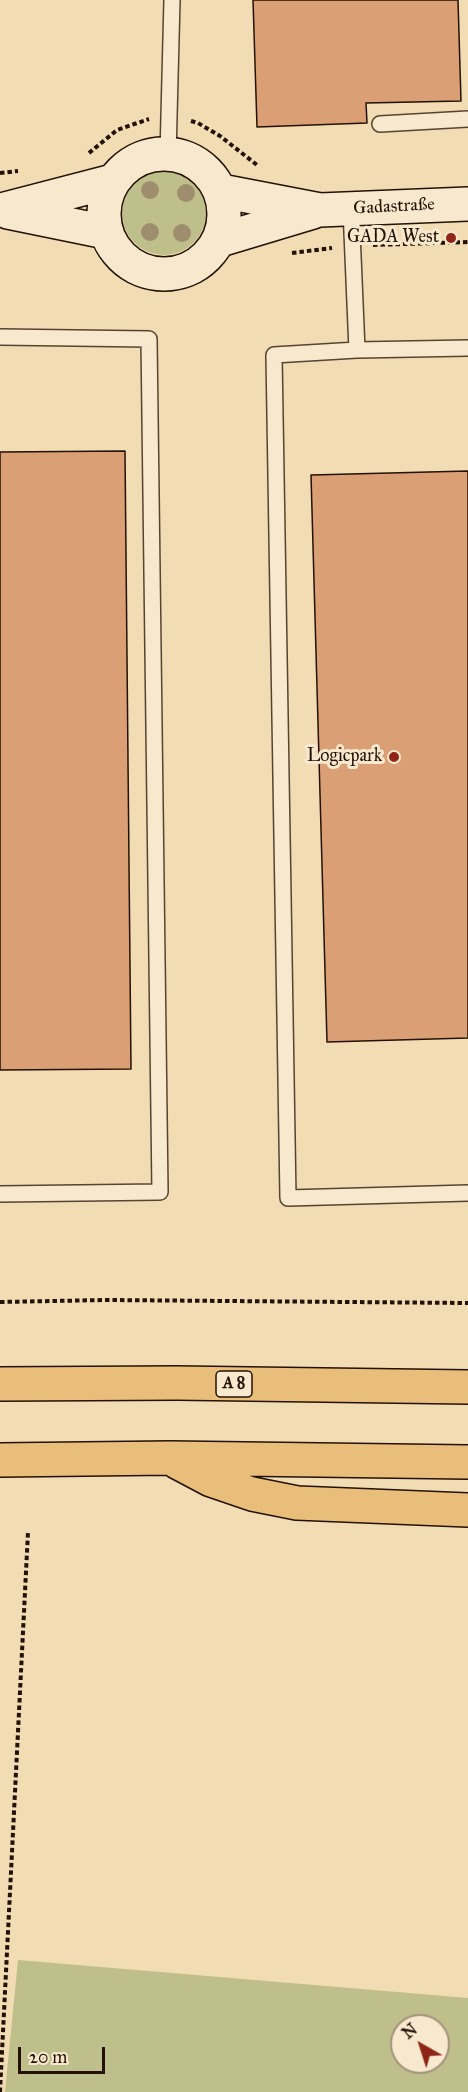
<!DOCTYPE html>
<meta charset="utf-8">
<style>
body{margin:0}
#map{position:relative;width:468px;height:2092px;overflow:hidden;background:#f2dcb3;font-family:"IM FELL Great Primer",serif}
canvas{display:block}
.north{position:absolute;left:390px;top:2014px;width:60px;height:60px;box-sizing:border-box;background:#f7e8ce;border:2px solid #a2927d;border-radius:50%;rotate:321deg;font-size:16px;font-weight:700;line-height:24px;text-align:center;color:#231104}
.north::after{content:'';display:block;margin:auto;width:21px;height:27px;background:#8f2418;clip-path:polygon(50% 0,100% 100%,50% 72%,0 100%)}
.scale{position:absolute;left:18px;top:2047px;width:87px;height:27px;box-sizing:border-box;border:3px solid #231104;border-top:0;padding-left:8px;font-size:18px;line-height:21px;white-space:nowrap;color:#231104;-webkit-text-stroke:4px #f7e8ce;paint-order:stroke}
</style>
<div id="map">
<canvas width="468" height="2092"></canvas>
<div class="north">N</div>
<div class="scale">20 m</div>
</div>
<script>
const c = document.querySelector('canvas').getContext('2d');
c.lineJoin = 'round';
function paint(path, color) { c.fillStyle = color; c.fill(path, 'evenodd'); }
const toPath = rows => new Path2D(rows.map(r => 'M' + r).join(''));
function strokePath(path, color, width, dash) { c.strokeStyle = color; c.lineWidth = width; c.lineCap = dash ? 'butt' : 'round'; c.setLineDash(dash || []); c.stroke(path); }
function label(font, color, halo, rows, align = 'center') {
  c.font = font + ' "IM FELL Great Primer",serif'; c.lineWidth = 6; c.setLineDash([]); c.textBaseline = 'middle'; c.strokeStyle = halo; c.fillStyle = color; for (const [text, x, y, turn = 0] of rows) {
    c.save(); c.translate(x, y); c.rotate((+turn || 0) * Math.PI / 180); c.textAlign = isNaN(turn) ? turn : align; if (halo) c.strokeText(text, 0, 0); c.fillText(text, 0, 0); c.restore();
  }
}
paint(toPath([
 '122 213a42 42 0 1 1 84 0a42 42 0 1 1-84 0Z',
 [18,1960,468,1998,468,2092,5,2092],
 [402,2026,438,2026,438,2062,402,2062]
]), '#bebf8a');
const building = toPath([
 [253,0,458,0,461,101,366,103,367,123,257,127,253,0],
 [125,451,131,1069,0,1070,0,452,125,451],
 [468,471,468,1038,327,1042,311,475,468,471]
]);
paint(building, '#db9f76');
strokePath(building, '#231104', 1.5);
const lane = toPath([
 [380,124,468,119],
 [168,155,172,0],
 [351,209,357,350,274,355,288,1198,468,1193],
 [0,337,149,339,160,1192,0,1194],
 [357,350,468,348]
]);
const secondary = toPath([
 '104 214a60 60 0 1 1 120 0a60 60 0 1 1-120 0Z',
 [221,191,320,210,468,204],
 [1,210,113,181],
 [8,212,106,232],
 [220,240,313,212]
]);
const highway = toPath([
 [0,1384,177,1383,468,1387],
 [0,1460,170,1458,468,1462],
 [177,1462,211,1480,252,1494,297,1503,468,1510]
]);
strokePath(lane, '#574430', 18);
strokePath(secondary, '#231104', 36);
strokePath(highway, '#231104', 36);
strokePath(toPath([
 [191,121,198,123,220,136,257,165],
 [89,153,117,130,149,119],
 [0,173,18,171],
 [373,245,468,242],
 [292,253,332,248],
 [0,1302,106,1300,468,1303],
 [0,2092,28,1532]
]), '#231104', 4, [4.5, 3]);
strokePath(lane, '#f7e8ce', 15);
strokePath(secondary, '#f7e8ce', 33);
strokePath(highway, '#e9be7a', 33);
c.fillStyle = '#9e8e6d';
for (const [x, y] of [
 [150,190],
 [186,193],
 [150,232],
 [182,233]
]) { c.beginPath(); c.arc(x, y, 9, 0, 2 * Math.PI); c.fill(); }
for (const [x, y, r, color] of [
 [451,238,6,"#8f2418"],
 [394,757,6,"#8f2418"]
]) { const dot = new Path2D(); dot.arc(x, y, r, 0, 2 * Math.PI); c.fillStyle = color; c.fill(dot); strokePath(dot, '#f7e8ce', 2); }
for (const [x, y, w] of [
 [234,1384,36]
]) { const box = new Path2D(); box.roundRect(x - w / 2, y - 13, w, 26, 4.5); c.fillStyle = '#f7e8ce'; c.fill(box); strokePath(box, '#231104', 1.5); }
label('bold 16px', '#231104', null, [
 ["A 8",234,1384]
]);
label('18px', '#231104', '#f7e8ce', [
 ["Gadastraße",394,207,-3]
]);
label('18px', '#231104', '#f7e8ce', [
 ["GADA West",439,238],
 ["Logicpark",382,757]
], 'right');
</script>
